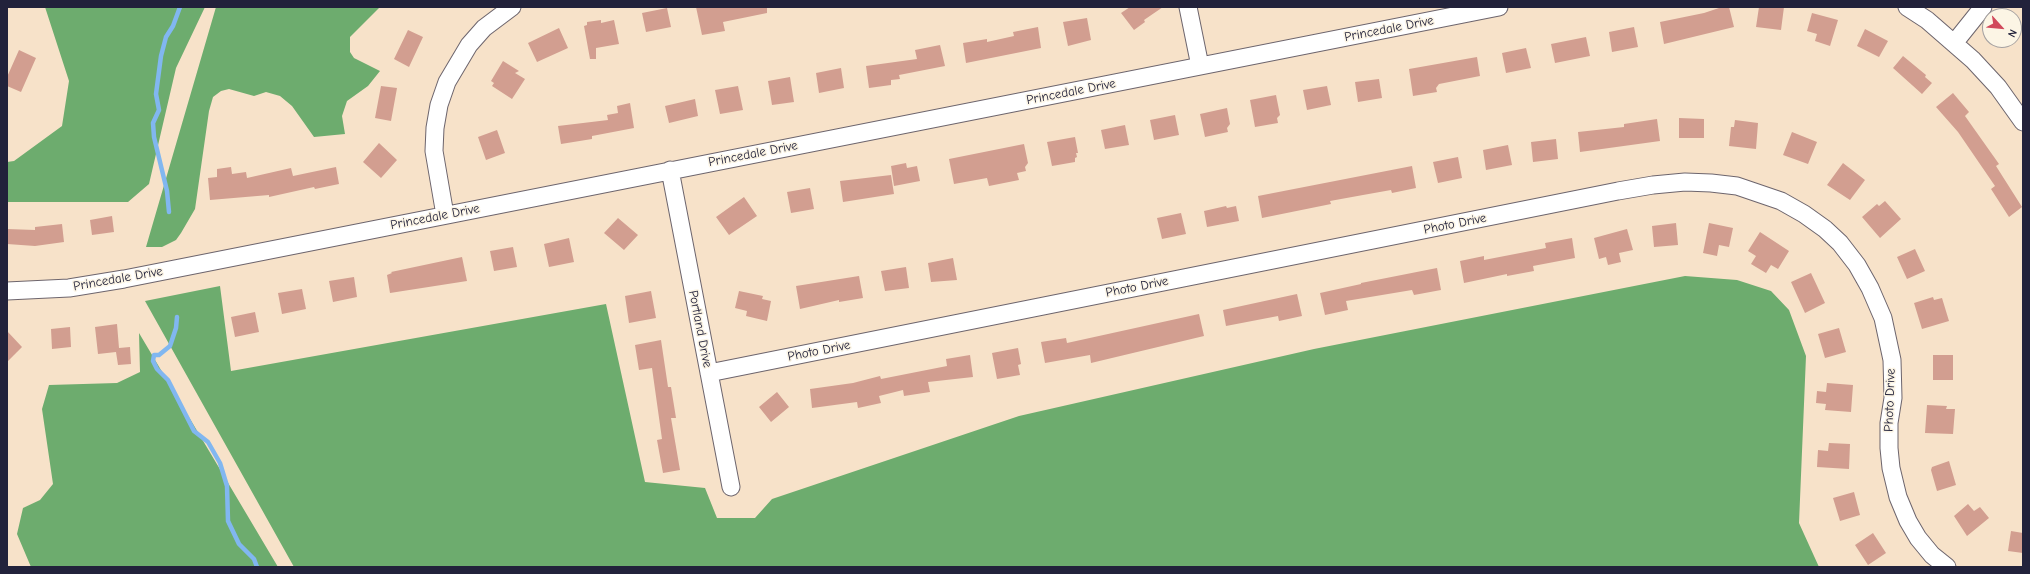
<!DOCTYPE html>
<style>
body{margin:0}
#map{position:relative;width:2030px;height:574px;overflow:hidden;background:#f7e2c9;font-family:"Comic Neue",sans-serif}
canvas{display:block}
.frame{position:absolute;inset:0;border:8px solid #22223b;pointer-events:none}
.north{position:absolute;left:1982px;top:8px;width:40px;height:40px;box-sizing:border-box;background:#fcf5e5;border:1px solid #a5a1a1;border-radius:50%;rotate:117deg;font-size:11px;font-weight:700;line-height:16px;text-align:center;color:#22223b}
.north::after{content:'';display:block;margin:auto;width:14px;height:18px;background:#d1495b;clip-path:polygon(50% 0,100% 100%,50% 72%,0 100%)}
</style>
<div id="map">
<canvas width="2030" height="574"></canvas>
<div class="frame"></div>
<div class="north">N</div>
</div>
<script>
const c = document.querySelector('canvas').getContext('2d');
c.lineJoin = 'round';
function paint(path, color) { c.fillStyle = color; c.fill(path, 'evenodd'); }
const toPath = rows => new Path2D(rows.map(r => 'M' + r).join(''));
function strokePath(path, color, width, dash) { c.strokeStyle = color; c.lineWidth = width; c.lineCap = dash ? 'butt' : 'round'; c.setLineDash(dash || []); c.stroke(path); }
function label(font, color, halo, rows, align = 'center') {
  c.font = font + ' "Comic Neue",sans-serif'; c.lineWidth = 3; c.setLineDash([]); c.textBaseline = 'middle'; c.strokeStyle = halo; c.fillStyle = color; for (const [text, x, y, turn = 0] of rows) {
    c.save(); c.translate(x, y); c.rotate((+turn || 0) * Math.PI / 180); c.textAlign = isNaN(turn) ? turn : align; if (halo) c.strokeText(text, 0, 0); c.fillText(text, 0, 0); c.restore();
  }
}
paint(toPath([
 [45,7,205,7,176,68,149,184,128,202,7,202,7,162,14,161,62,126,69,81],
 [216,7,380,7,350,37,350,52,354,58,380,71,368,86,347,101,342,116,345,134,314,137,292,106,280,96,266,92,254,96,229,89,221,91,213,97,209,111,195,209,181,233,176,240,162,247,146,247],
 [1685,276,1737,280,1771,291,1789,310,1806,356,1799,523,1819,567,294,567,145,301,220,286,231,371,606,304,645,482,705,488,717,518,755,518,772,499,1019,416,1314,349],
 [139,333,278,567,31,567,17,534,23,508,40,500,53,484,42,409,49,385,117,383,140,372]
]), '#6dac6e');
strokePath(toPath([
 [169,212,167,191,154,137,153,123,159,110,156,94,161,56,166,37,173,26,180,7],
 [177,317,176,328,170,346,159,355,154,355,153,361,157,369,168,380,194,431,208,442,220,463,227,486,228,521,239,544,254,559,257,567]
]), '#81b7f0', 4.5);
paint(toPath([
 [696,7,767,7,767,13,723,22,725,31,702,35],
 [1130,7,1163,7,1144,20,1145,22,1134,30,1121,13],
 [1722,7,1729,7,1734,27,1664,44,1660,22,1704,13],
 [1759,7,1784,7,1781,30,1756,27],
 [667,8,671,27,646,32,642,13],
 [1812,13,1838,20,1830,46,1815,41,1817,34,1807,31],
 [1087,18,1091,40,1068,46,1063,22],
 [601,20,601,23,614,20,619,44,596,48,596,59,590,59,584,26,587,25,587,22],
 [1038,27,1041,48,966,63,963,43,987,39,987,42,1014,36,1013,32],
 [1634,27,1638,47,1612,52,1609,32],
 [559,28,568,48,537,62,528,43],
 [1865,29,1888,41,1879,57,1857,46],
 [408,30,423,37,409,67,394,59],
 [1586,37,1590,56,1555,63,1551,44],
 [940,45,945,66,899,75,900,79,891,80,891,85,869,88,866,66,917,59,915,50],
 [1526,48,1531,68,1506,73,1502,53],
 [19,50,36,58,21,92,7,86,7,77],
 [1903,56,1926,75,1925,77,1932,83,1922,94,1893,68],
 [1477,57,1480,76,1439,84,1436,88,1437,92,1413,96,1409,69],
 [503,61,519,71,515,73,525,79,512,99,492,86,494,83,491,81],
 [841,68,844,88,819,93,816,73],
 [790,77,794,102,772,105,768,81],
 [1379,79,1382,98,1358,102,1355,82],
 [381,86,397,88,391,121,375,118],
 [738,86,743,110,720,114,715,90],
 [1327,86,1331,105,1307,110,1303,90],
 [1953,93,1969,112,1965,116,1999,164,1996,166,2022,207,2009,217,1991,189,1995,186,1958,132,1936,107],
 [1276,95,1280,115,1277,118,1278,123,1255,127,1250,100],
 [695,99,698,116,669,123,665,106],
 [630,103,634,128,592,136,592,139,561,144,558,126,608,120,607,115,618,113,617,106],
 [1227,108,1230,124,1227,128,1228,132,1205,137,1200,114],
 [1175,115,1179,135,1154,140,1150,120],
 [1679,118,1704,119,1704,138,1679,138],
 [1657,119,1660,141,1580,152,1578,132,1624,127,1624,124],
 [1735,120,1758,123,1756,149,1729,146,1731,127,1734,127],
 [1125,125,1129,145,1105,149,1101,130],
 [497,130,505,153,486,160,478,137],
 [1792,132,1817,142,1808,164,1783,155],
 [1075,137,1078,153,1076,153,1077,157,1075,158,1075,162,1052,166,1047,142],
 [1556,139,1558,159,1533,162,1531,142],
 [379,143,397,160,381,178,363,162],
 [1024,144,1028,163,1025,167,1026,171,1017,173,1019,180,989,186,987,178,954,184,949,159],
 [1508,145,1512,165,1486,170,1483,150],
 [1458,157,1462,178,1438,183,1433,162],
 [906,163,907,168,917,166,920,181,894,186,891,166],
 [1843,163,1865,180,1850,200,1827,185],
 [1412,166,1416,188,1392,193,1391,190,1363,195,1330,201,1331,204,1262,218,1258,196],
 [231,167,232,174,246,172,247,178,291,168,293,176,336,167,339,184,315,189,314,187,269,197,269,195,210,200,208,178,217,177,217,169],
 [891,175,894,194,843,202,840,181],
 [810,188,814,209,791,213,787,192],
 [744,197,757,216,729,235,716,217],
 [1885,201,1901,219,1880,238,1862,217,1877,204,1879,206],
 [1226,206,1227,208,1236,206,1239,221,1207,227,1204,211],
 [1181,213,1186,234,1162,239,1157,218],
 [112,216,114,232,92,235,90,220],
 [618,218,638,235,624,250,604,233],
 [1676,223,1678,245,1654,247,1652,226],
 [1709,223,1733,228,1729,247,1719,245,1717,256,1703,253],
 [62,224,64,242,35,246,7,244,7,229,35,230,35,227],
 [1627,229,1633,250,1619,253,1621,262,1608,265,1606,257,1599,259,1594,238],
 [1760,232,1789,251,1778,269,1771,265,1766,273,1751,264,1756,256,1748,251],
 [569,238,574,262,549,267,544,244],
 [1572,238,1575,258,1533,266,1534,271,1507,276,1507,274,1464,283,1460,261,1484,256,1484,260,1546,248,1545,243],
 [513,247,517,267,494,271,490,251],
 [1915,249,1925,271,1907,279,1897,257],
 [462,257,467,281,390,293,387,275,392,273,391,272],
 [953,258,957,280,931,282,928,263],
 [906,267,909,288,885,291,881,271],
 [1437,268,1441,290,1414,295,1412,290,1346,301,1348,310,1325,315,1320,293,1361,284,1361,283],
 [1811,273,1825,303,1805,313,1791,282],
 [859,276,863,298,839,302,839,300,800,309,796,286],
 [354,277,357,297,333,302,329,281],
 [302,289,306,309,282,314,278,293],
 [651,291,656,318,629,323,625,296],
 [739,291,763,296,762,299,771,301,767,321,746,316,747,311,735,308],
 [1297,294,1302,316,1279,321,1278,316,1226,326,1223,310],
 [1933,297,1934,300,1942,298,1949,321,1922,329,1914,303],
 [255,312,259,332,235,337,231,317],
 [1199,314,1204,336,1091,363,1090,355,1045,363,1041,342,1066,338,1067,343],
 [117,324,119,348,130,347,131,364,118,365,116,352,98,354,95,327],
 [70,327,71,347,52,349,51,329],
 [1839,328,1846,352,1825,358,1818,334],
 [7,331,22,347,7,362],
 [661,340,668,387,671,387,676,418,671,418,680,470,663,473,657,440,662,439,652,368,639,370,635,345],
 [1018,348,1021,364,1018,365,1020,375,997,379,992,353],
 [970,355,973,377,928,382,930,392,904,396,903,390,879,396,881,403,858,408,857,402,812,408,810,389,853,383,880,376,881,379,947,366,946,359],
 [1933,355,1953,355,1953,380,1933,380],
 [1827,383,1853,385,1851,412,1825,410,1826,404,1816,403,1817,391,1826,392],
 [777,392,789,407,771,422,759,407],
 [1927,405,1947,406,1946,409,1955,409,1953,434,1925,433],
 [1829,443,1850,444,1849,469,1817,467,1818,450,1828,451],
 [1949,461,1956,485,1937,491,1931,470,1932,467],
 [1854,492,1860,515,1840,521,1833,498],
 [1968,504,1974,511,1980,507,1989,518,1967,536,1954,516],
 [2011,531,2023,533,2023,553,2008,551],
 [1873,533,1886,553,1868,565,1855,545]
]), '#d29e90');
const minor = toPath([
 [1188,7,1200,66],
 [1907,7,1927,20,1973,60,1998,87,2023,122],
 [1955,42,1983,7],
 [670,170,731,487],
 [445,215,434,151,435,128,439,105,447,82,469,45,484,28,512,7],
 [7,291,69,288,124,279,1499,7],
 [709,373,1618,191,1653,185,1685,182,1711,183,1737,186,1781,201,1804,214,1825,229,1840,243,1857,265,1870,288,1883,318,1892,360,1893,398,1889,423,1889,448,1891,468,1898,497,1908,521,1918,538,1932,555,1947,567]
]);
strokePath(minor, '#6d656d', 19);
strokePath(minor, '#fff', 17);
label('13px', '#22223b', '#fcf5e5', [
 ["Princedale Drive",1389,29,-11],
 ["Princedale Drive",1071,92,-11],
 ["Princedale Drive",753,154,-11],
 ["Princedale Drive",435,217,-11],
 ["Photo Drive",1455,224,-11],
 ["Princedale Drive",118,279,-10],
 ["Photo Drive",1137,287,-11],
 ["Portland Drive",700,329,79],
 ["Photo Drive",819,351,-11],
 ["Photo Drive",1890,400,-88]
]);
</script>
